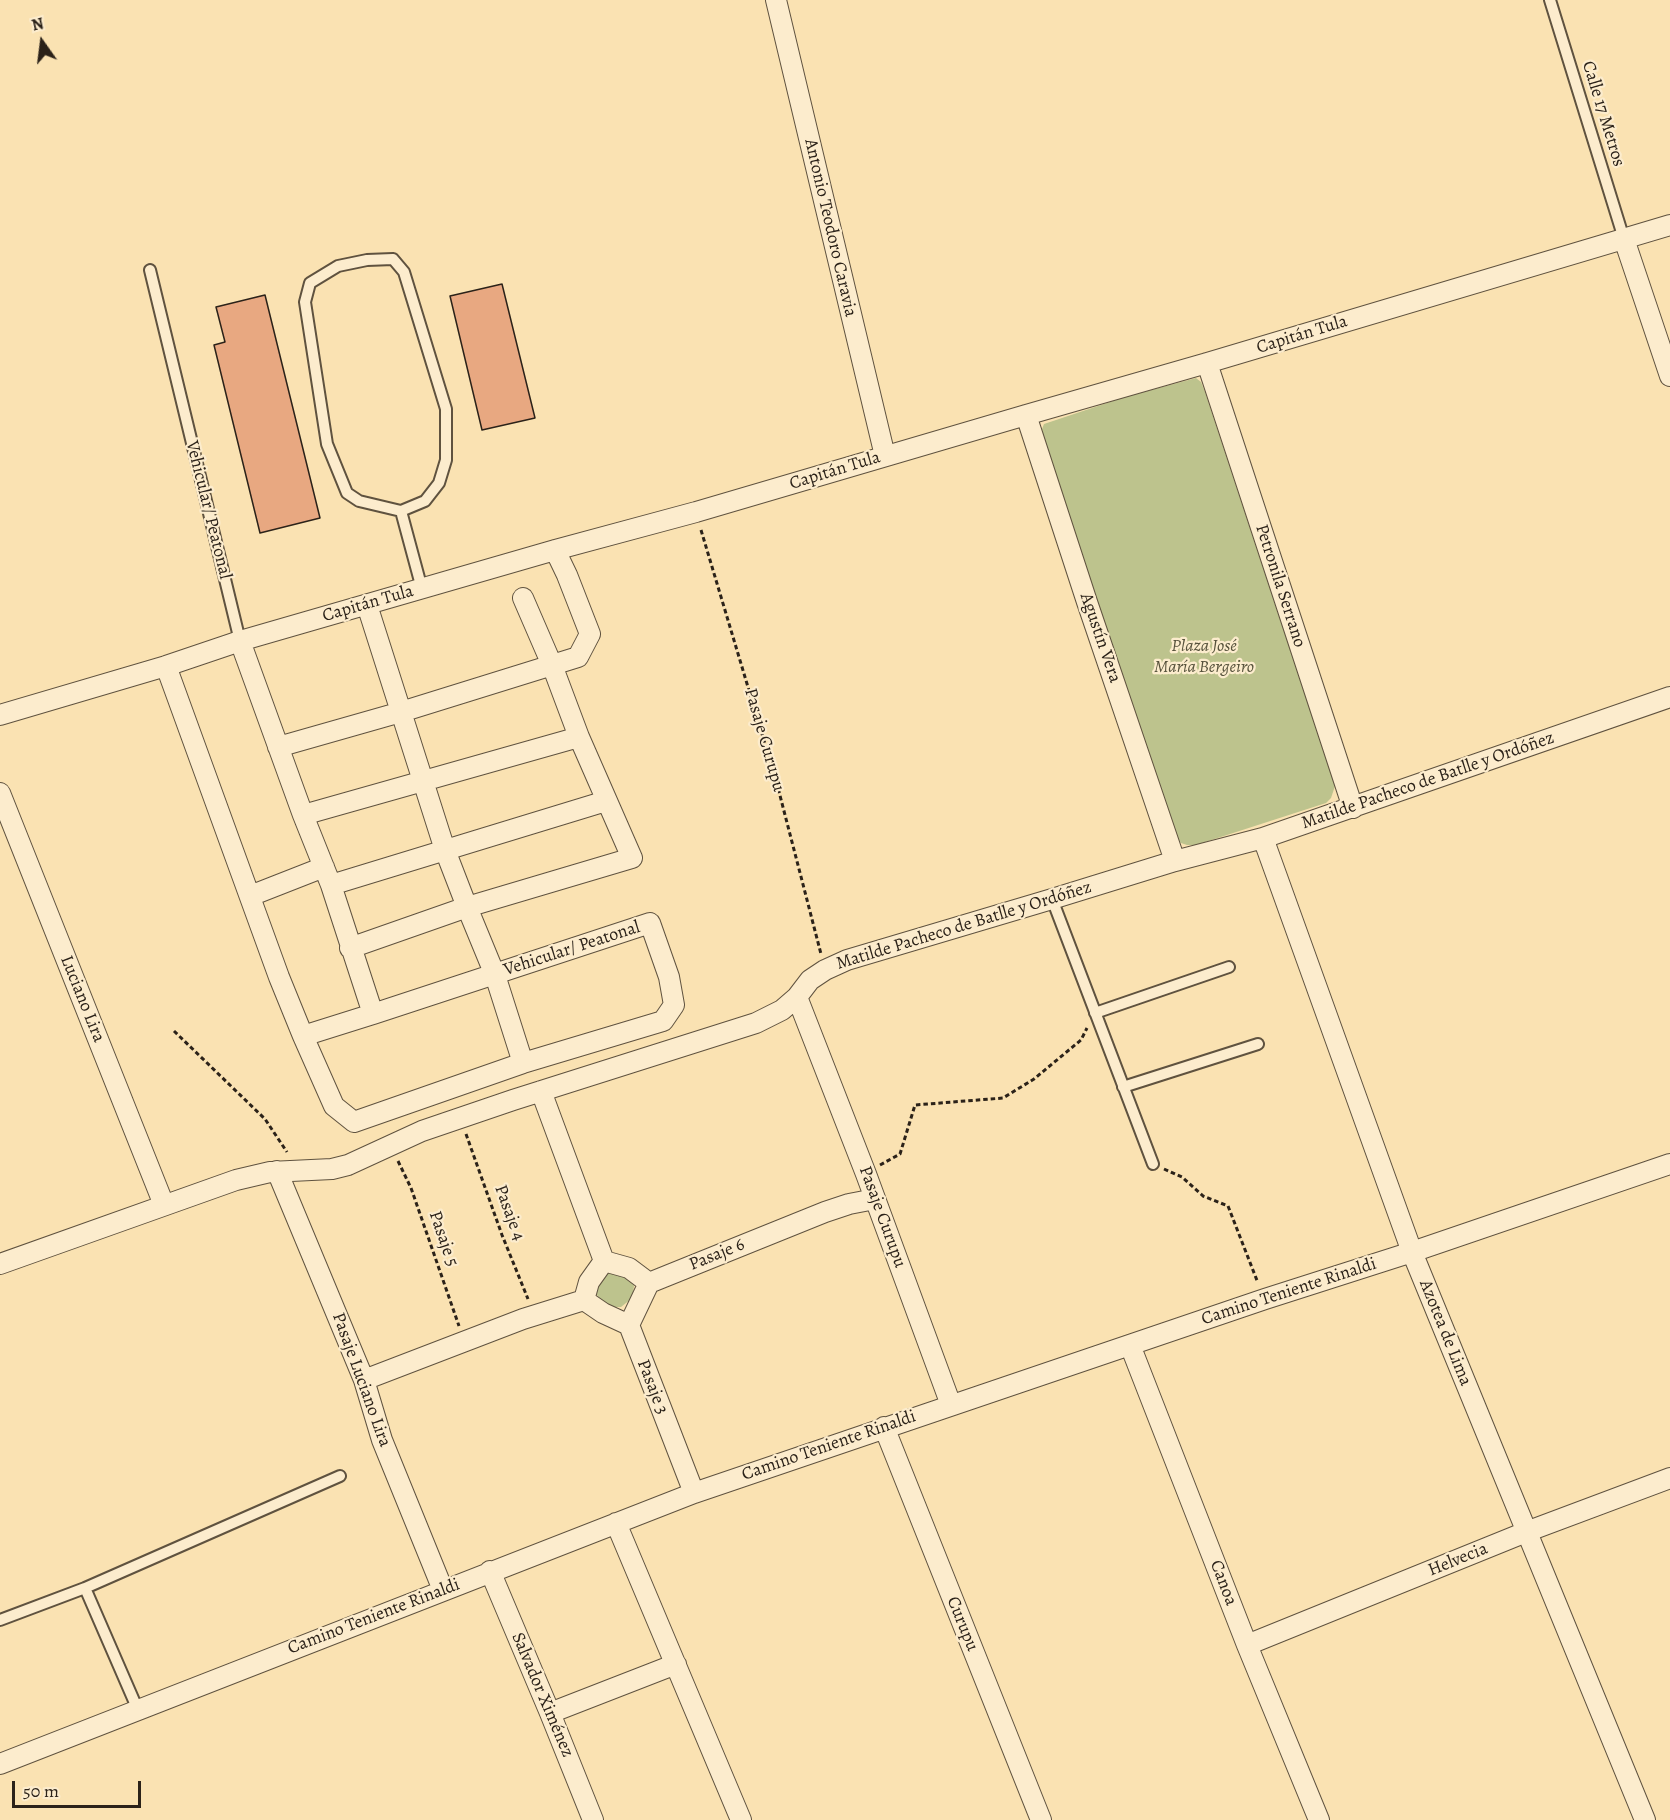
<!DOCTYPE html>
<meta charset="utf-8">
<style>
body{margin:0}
#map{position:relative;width:1670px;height:1820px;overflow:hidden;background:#fae2b2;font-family:Alegreya,serif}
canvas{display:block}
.north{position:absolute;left:12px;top:12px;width:60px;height:60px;-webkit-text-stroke:4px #fceccd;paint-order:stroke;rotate:346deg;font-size:16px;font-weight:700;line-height:24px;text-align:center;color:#2b2219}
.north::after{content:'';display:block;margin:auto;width:21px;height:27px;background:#2b2219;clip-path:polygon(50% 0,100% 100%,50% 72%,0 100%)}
.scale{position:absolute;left:12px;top:1781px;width:129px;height:27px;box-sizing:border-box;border:3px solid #2b2219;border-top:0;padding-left:8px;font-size:18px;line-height:21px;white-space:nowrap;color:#2b2219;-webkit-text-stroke:4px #fceccd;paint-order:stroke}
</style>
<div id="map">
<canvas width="1670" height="1820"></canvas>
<div class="north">N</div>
<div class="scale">50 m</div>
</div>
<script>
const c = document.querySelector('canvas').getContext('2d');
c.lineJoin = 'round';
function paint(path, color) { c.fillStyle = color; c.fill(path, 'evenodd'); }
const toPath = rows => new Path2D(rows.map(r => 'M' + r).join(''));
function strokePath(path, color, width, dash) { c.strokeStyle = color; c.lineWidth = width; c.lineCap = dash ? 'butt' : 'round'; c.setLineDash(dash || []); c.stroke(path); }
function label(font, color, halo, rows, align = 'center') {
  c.font = font + ' Alegreya,serif'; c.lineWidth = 4.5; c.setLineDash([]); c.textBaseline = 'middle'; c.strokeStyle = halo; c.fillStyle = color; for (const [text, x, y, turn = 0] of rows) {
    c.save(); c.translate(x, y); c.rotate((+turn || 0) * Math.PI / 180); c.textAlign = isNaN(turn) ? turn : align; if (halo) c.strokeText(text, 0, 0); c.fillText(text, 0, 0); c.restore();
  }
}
paint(toPath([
 [1196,378,1201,382,1205,392,1335,786,1331,798,1326,803,1196,845,1187,845,1181,843,1173,836,1044,438,1042,429,1044,424,1125,397],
 [609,1270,632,1280,634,1286,633,1293,631,1299,621,1307,610,1307,601,1301,597,1295,596,1289]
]), '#bdc38d');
const building = toPath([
 [502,284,535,418,482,430,450,296,502,284],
 [265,295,320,518,260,533,214,345,225,342,216,307,265,295]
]);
paint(building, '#e8a881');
strokePath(building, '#2b2219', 1.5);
const lane = toPath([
 [1550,0,1624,239],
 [393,259,404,272,446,409,446,460,439,483,425,501,401,511,359,501,347,493,327,444,305,302,310,283,338,266,367,260,393,259],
 [150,270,240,641],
 [401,511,422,589],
 [1052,899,1153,1164],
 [1095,1013,1229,967],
 [1123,1087,1258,1044],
 [0,1620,85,1588],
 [138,1710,85,1588,340,1476]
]);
const street = toPath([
 [776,0,885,456],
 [1624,239,1670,376],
 [1207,363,1353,808],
 [1026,415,1087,602,1175,861],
 [367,605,445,850,467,907,632,858,579,737,552,665,523,598],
 [240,641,303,815,331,885,373,1014,650,923,669,977,674,1005,663,1021,523,1063,354,1122,334,1106,303,1036,373,1014],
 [166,666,279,977,303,1036],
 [0,715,166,666,240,641,555,550,696,512,1026,415,1207,363,1670,225],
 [278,747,401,712,578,657,590,634,567,575,555,550],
 [0,793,164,1205],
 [303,815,579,737],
 [1263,838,1412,1252,1645,1820],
 [331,885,606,801],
 [250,896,324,867],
 [350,948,467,907,495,975,523,1063],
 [797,997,866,1174,951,1405],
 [541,1091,604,1261],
 [277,1171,364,1380,382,1440,443,1590],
 [0,1264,236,1180,270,1172,332,1169,348,1165,422,1131,513,1100,756,1023,782,1010,797,997,810,980,825,970,847,960,1052,899,1175,861,1263,838,1670,697],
 [649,1283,629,1325,694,1493],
 [584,1300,603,1313,629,1325],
 [1130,1345,1247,1645,1319,1820],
 [364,1380,523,1319,584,1300,589,1282,604,1261,629,1268,649,1283,825,1212,849,1204,875,1199],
 [884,1427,1041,1820],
 [616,1523,741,1820],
 [490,1571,550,1713,593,1820],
 [1247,1645,1526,1532,1670,1478],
 [550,1713,676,1664],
 [0,1764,694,1493,1265,1299,1412,1252,1670,1164]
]);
strokePath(lane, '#5f523f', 14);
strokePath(street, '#5f523f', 22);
strokePath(toPath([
 [701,530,777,784,821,954],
 [174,1031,265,1119,287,1152],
 [466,1134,502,1235,528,1299],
 [398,1161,411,1188,459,1326],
 [880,1165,900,1154,915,1105,1003,1098,1034,1079,1081,1040,1087,1028],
 [1164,1169,1182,1177,1203,1196,1228,1206,1258,1283]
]), '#2b2219', 3, [4.5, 3]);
strokePath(lane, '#fceccd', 10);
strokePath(street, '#fceccd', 20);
label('18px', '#2b2219', '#fceccd', [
 ["Calle 17 Metros",1603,114,73],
 ["Antonio Teodoro Caravia",830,228,77],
 ["Capitán Tula",1302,335,-17],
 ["Capitán Tula",835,471,-17],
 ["Vehicular/ Peatonal",208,510,76],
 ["Petronila Serrano",1280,586,72],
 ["Capitán Tula",368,604,-16],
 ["Agustín Vera",1100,638,71],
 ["Pasaje Curupu",764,740,74],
 ["Matilde Pacheco de Batlle y Ordóñez",1428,781,-19],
 ["Matilde Pacheco de Batlle y Ordóñez",964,926,-17],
 ["Vehicular/ Peatonal",572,949,-18],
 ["Luciano Lira",82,999,68],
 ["Pasaje 4",509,1213,70],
 ["Pasaje Curupu",882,1217,70],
 ["Pasaje 5",443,1239,71],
 ["Pasaje 6",717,1255,-22],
 ["Camino Teniente Rinaldi",1289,1292,-18],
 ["Azotea de Lima",1445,1333,68],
 ["Pasaje Luciano Lira",361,1380,70],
 ["Pasaje 3",652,1387,69],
 ["Camino Teniente Rinaldi",829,1446,-19],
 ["Helvecia",1458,1560,-22],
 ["Canoa",1223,1583,69],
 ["Camino Teniente Rinaldi",374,1617,-21],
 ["Curupu",962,1624,68],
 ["Salvador Ximénez",542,1695,67]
]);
label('italic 18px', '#57523c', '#fceccd', [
 ["Plaza José",1204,647],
 ["María Bergeiro",1204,668]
]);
</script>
